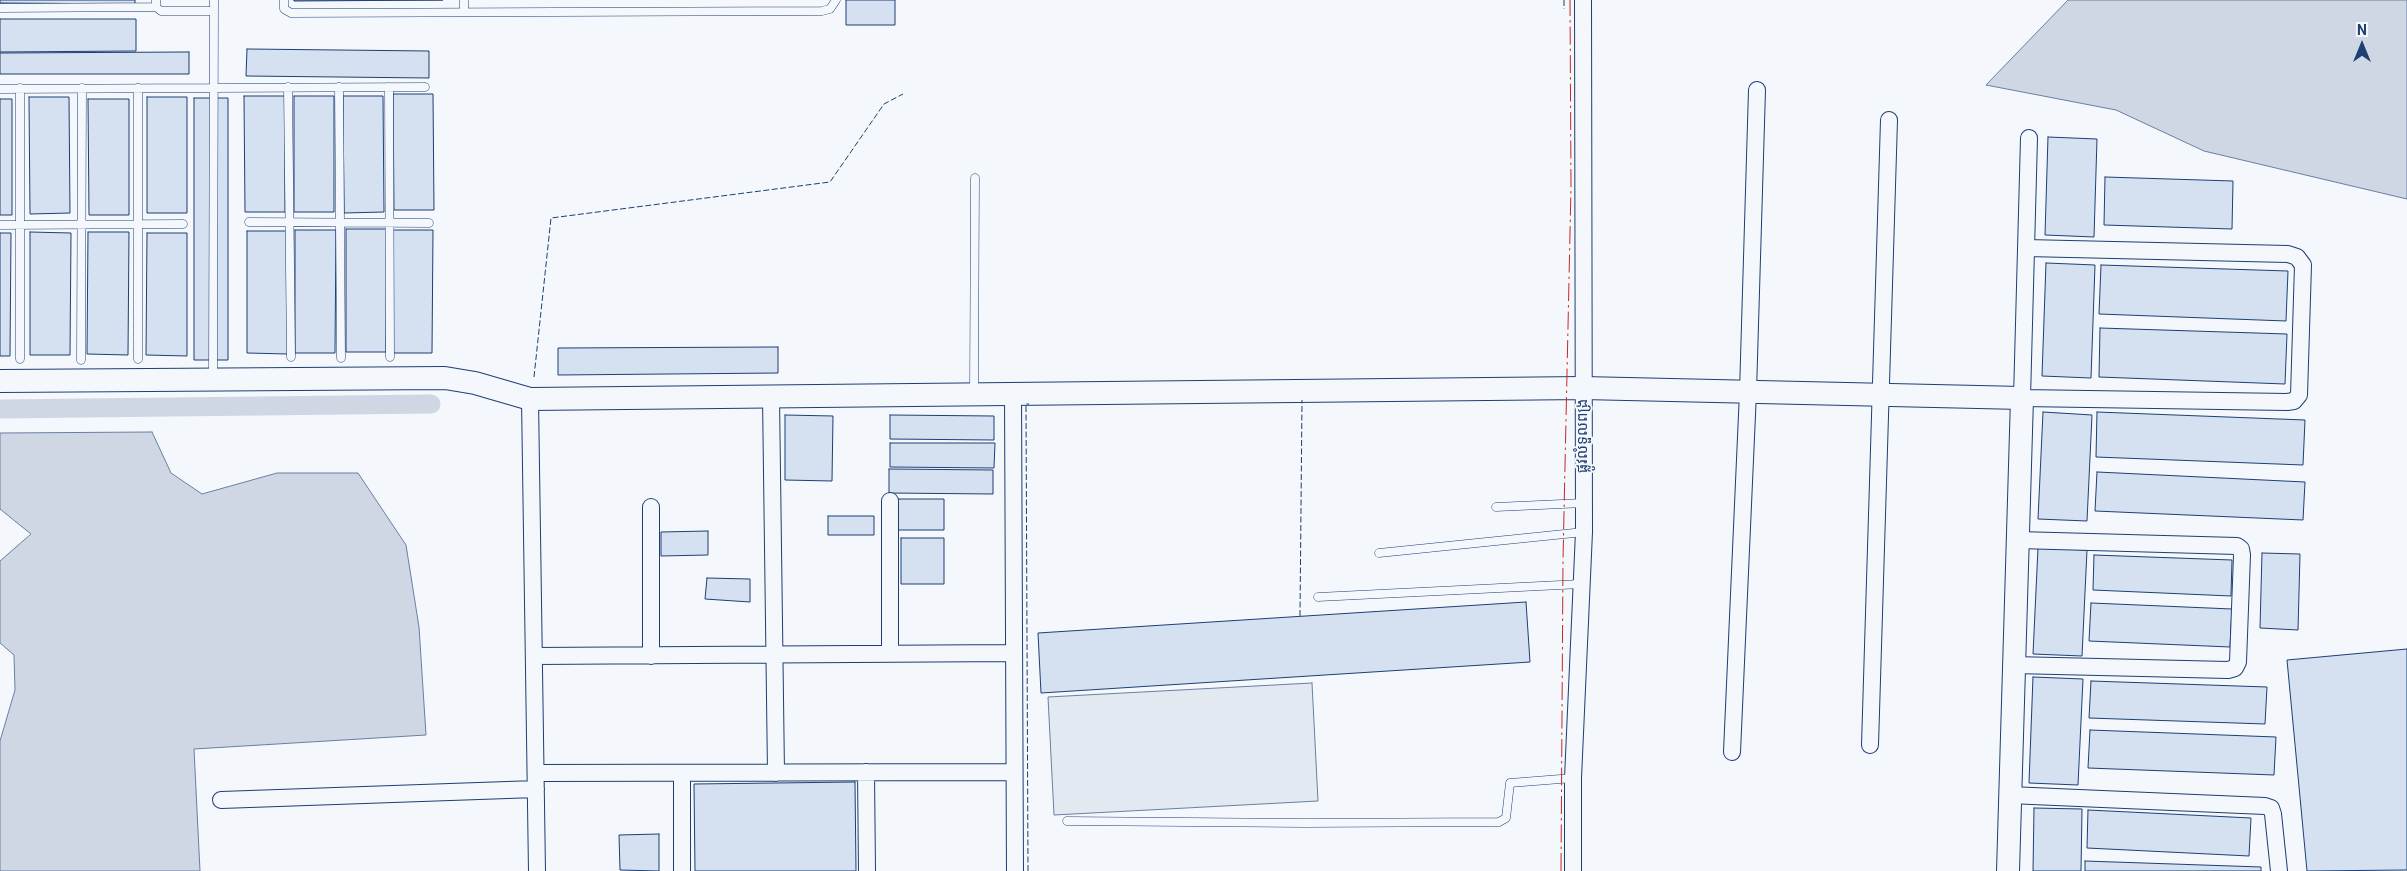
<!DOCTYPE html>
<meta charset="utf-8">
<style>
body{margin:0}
#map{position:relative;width:2407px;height:871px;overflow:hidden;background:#f4f7fb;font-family:Roboto,sans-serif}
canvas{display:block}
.north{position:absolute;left:2337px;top:20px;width:50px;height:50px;-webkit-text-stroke:4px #f4f7fb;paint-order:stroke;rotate:0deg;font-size:14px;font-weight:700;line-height:20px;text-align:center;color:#1d3f73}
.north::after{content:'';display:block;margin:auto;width:18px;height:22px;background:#1d3f73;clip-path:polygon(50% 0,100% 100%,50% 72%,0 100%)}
</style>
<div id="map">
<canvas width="2407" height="871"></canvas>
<div class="north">N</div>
</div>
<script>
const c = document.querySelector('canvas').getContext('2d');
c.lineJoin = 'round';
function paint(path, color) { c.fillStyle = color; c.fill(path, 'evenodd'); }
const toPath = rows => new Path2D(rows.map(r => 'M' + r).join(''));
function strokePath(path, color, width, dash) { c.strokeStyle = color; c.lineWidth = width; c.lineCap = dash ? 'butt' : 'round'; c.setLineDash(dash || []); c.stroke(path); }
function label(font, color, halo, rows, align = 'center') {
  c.font = font + ' Roboto,"Noto Sans Khmer",sans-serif'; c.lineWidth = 4; c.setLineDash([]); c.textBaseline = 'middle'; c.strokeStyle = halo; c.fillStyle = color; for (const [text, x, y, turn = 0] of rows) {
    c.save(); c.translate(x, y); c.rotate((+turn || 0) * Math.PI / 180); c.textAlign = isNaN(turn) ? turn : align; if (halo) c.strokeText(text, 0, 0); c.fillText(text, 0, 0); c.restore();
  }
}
const green = toPath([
 [1312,683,1318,801,1054,815,1048,697,1312,683]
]);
paint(green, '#e3e9f0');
strokePath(green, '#687fa3', 1);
const water = toPath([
 [2068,0,2407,0,2407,199,2204,151,2116,110,1986,85,2068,0],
 [152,432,171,473,202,494,277,473,358,473,406,545,419,627,426,735,194,749,200,871,0,871,0,741,15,690,14,655,0,643,0,561,31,534,0,509,0,433,152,432]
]);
paint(water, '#cfd7e4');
strokePath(water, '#687fa3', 1);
strokePath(toPath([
 [0,409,431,404]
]), '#cfd7e4', 19);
const building = toPath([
 [0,0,135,0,135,4,0,3,0,0],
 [294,0,443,0,294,1,294,0],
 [846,0,895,0,895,25,846,25,846,0],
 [0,19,136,19,136,51,0,52,0,19],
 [247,49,429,51,429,78,246,76,247,49],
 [189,52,189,74,0,74,0,53,189,52],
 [393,94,433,94,434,210,394,210,393,94],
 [244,96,285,96,285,212,245,212,244,96],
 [294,96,334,96,334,212,294,212,294,96],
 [343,96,383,96,384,212,344,213,343,96],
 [29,97,69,97,70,213,30,214,29,97],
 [147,97,187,97,187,213,147,213,147,97],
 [194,98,228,98,228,360,194,360,194,98],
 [0,99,12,99,12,215,0,215,0,99],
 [88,99,129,99,129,215,89,215,88,99],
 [2048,137,2097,139,2094,237,2045,235,2048,137],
 [2105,177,2233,181,2232,229,2104,225,2105,177],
 [346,229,387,229,386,352,346,352,346,229],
 [295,230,336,230,335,353,295,353,295,230],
 [392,230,433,230,432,353,392,353,392,230],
 [247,231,288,231,288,354,247,353,247,231],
 [30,232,71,233,70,355,30,355,30,232],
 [88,232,129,232,128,355,87,354,88,232],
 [0,233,11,233,10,356,0,356,0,233],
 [147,233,187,233,187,356,146,355,147,233],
 [2046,263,2095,265,2091,378,2042,376,2046,263],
 [2101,265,2288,271,2286,321,2099,314,2101,265],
 [2100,328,2287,334,2285,384,2099,377,2100,328],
 [778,347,778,373,558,375,558,348,778,347],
 [2043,412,2092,415,2087,521,2038,519,2043,412],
 [2097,412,2305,420,2303,465,2096,457,2097,412],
 [785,415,833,416,832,481,785,480,785,415],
 [890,415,994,416,994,440,890,439,890,415],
 [890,443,995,443,994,468,890,467,890,443],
 [889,469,993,470,993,494,889,493,889,469],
 [2097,472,2305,482,2303,520,2095,511,2097,472],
 [897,499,944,499,944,530,897,530,897,499],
 [828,516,874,516,874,535,828,535,828,516],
 [708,531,708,555,661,556,661,532,708,531],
 [901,538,944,538,944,584,901,584,901,538],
 [2038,548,2087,550,2082,656,2033,654,2038,548],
 [2262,553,2300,554,2298,630,2260,628,2262,553],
 [2094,555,2232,560,2231,596,2093,590,2094,555],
 [707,578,750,579,750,602,705,599,707,578],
 [1526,602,1530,662,1041,693,1038,633,1526,602],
 [2091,603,2232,609,2230,647,2089,641,2091,603],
 [2407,649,2407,870,2307,871,2287,660,2407,649],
 [2033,677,2083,679,2078,785,2029,783,2033,677],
 [2091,681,2267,687,2265,724,2089,718,2091,681],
 [2090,730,2276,737,2274,775,2088,768,2090,730],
 [855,782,856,871,695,871,694,784,855,782],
 [2034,808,2082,809,2081,871,2033,871,2034,808],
 [2088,810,2251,818,2249,856,2087,848,2088,810],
 [659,834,659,871,620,870,619,835,659,834],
 [2085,861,2261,867,2261,871,2085,871,2085,861]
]);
paint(building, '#d5e0f0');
strokePath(building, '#1d3f73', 1);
const lane = toPath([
 [156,0,156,7,161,11,214,11],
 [284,0,284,9,291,13,822,11,830,9,836,0],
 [464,0,464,11],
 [0,8,156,7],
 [288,87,291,357],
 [339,87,341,358],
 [389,87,390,357],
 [20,88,20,359],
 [138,88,138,359],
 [0,89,425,87],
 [249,222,429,223],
 [0,225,183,224],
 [81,360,82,88],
 [213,378,214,0],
 [974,391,975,178],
 [1496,507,1584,503],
 [1379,553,1584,532],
 [1318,597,1581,584],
 [1067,821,1304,823,1499,822,1506,818,1510,783,1573,778]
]);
const street = toPath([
 [2026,248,2288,254,2297,257,2303,265,2299,395,2294,401,2287,402,2022,398,2029,138],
 [1013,394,1015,871],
 [771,397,776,773],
 [530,399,537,871],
 [890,501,890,654],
 [651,507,651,656],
 [534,656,1013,653],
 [2013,665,2228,670,2235,668,2238,662,2242,555,2241,549,2237,546,2018,540],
 [1870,745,1889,120],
 [1732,752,1748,392,1757,90],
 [866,772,867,871],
 [536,773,1014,772],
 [682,773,682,871],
 [2009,795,2265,806,2271,808,2273,814,2279,871],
 [221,800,536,789],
 [1573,871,1573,778,1584,532,1583,0]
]);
const secondary = toPath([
 [0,381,445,378,475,383,530,399,1583,388,2022,398,2008,871]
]);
strokePath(lane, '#1d3f73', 9);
strokePath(street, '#1d3f73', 18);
strokePath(secondary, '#1d3f73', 24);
strokePath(lane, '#f4f7fb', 8);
strokePath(street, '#f4f7fb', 16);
strokePath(secondary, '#f4f7fb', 22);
strokePath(toPath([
 [1564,0,1564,9],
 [534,377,551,218,830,182,884,104,903,94],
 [1300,616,1302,400],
 [1028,871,1026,404,1029,404]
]), '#1d3f73', 1, [6, 2.5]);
strokePath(toPath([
 [1561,871,1563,560,1571,187,1570,0]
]), '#c62828', 1, [18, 4, 2.5, 4]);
label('15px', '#1d3f73', '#f4f7fb', [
 ["ផ្លូវលំទួលពង្រ",1583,436,-90]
]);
</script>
